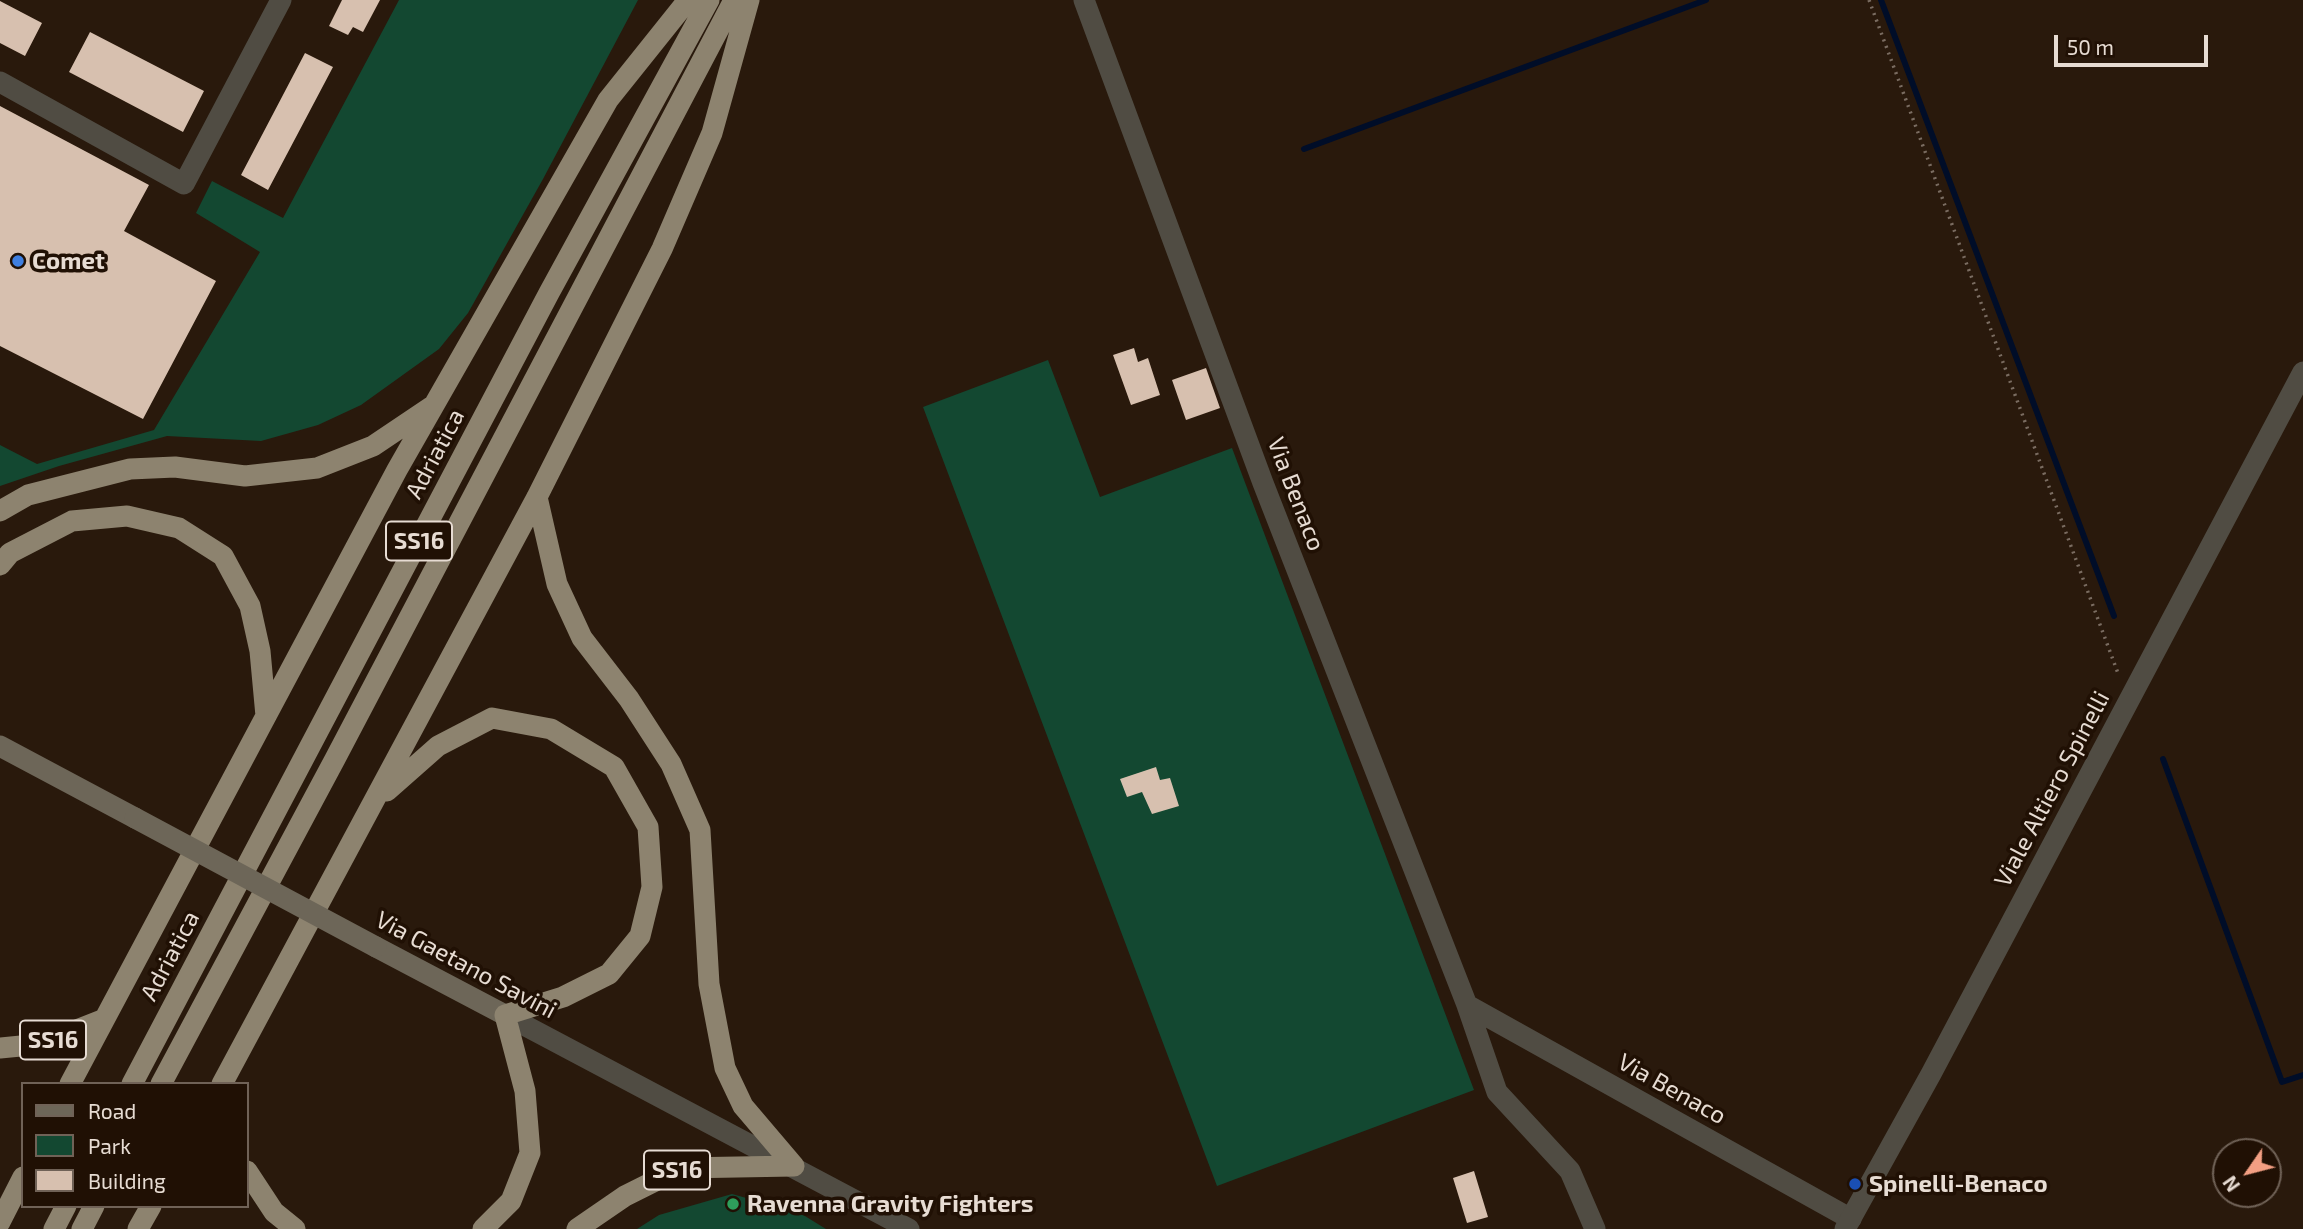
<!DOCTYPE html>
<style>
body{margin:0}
#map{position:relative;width:2303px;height:1229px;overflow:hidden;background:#29190c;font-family:"Exo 2",sans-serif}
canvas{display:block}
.legend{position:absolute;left:21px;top:1082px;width:228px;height:126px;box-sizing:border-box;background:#201004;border:2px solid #706257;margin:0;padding:9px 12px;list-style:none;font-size:21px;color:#e7dcd3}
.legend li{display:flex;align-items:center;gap:14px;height:35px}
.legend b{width:35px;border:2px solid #706257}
.north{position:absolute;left:2212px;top:1138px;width:70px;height:70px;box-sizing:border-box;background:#201004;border:2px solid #706257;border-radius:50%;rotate:235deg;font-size:19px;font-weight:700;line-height:28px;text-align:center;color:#e7dcd3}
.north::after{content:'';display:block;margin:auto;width:24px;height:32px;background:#f39f83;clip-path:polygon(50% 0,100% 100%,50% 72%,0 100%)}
.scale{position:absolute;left:2054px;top:35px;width:154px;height:32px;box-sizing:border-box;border:4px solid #e7dcd3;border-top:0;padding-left:9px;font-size:21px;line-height:24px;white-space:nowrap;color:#e7dcd3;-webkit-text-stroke:5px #201004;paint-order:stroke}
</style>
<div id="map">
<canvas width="2303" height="1229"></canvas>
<ul class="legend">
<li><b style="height:9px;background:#6d6658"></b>Road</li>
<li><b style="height:19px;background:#134831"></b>Park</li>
<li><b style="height:19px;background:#d7c0af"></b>Building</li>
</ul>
<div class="north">N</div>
<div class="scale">50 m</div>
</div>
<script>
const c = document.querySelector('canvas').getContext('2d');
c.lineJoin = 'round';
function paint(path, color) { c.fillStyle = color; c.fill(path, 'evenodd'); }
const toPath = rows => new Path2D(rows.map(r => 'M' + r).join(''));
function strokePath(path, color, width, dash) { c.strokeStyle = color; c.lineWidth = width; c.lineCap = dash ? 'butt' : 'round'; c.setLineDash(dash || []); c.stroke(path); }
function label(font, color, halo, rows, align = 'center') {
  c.font = font + ' "Exo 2",sans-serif'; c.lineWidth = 7; c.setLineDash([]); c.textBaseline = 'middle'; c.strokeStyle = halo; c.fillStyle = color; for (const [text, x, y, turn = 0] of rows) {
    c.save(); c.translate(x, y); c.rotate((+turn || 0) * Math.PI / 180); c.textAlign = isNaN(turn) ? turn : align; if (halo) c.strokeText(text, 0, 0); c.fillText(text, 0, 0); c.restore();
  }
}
paint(toPath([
 [399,0,638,0,543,179,468,313,439,349,361,405,318,425,261,441,167,436,59,466,0,486,0,445,37,464,154,430,260,252,196,213,212,181,283,218],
 [1048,360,1100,497,1232,448,1474,1090,1217,1186,923,407],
 [732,1194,800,1213,826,1229,637,1229,659,1215]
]), '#134831');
strokePath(toPath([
 [1881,0,2114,616],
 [1304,149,1706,0],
 [2163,759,2282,1082,2303,1075]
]), '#000d28', 6);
paint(toPath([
 [342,0,380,0,363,32,353,27,348,35,329,26],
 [0,1,42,23,25,56,0,43],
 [90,32,204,91,183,132,69,72],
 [305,53,333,67,268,190,241,175],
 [0,106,149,185,124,231,216,281,143,419,0,346],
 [1134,348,1138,362,1148,358,1160,395,1131,405,1113,355],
 [1206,368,1220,408,1186,420,1172,380],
 [1156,767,1160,780,1170,778,1179,806,1152,814,1142,792,1127,797,1120,779],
 [1474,1171,1488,1217,1467,1223,1453,1178]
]), '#d7c0af');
strokePath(toPath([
 [1869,0,2119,676]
]), '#7a6c61', 3.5, [2, 5]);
strokePath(toPath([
 [1084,0,1263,483,1467,1005,1497,1092,1570,1171,1595,1229],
 [0,82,184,184,281,0],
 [1467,1005,1851,1219]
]), '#504c43', 21);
strokePath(toPath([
 [505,1015,909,1229],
 [1845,1229,1931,1074,2303,372]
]), '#504c43', 21);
strokePath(toPath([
 [0,746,135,818],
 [376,947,505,1015]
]), '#6d6658', 21);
strokePath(toPath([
 [537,497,557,584,582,638,629,699,671,764,700,830,709,984,725,1068,743,1106,794,1166],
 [0,511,28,495,130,469,175,467,245,476,317,468,373,446,431,407],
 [0,565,10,553,72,521,127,516,179,528,223,556,250,606,260,651,266,716],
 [387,791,438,746,492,718,551,729,614,767,648,827,652,887,640,936,609,974,563,997,505,1015,525,1091,530,1153,511,1201,483,1229],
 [0,1048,41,1044,102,1020],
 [70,1084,397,470,608,100,688,0],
 [132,1084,549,293,709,0],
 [161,1084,335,759,734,0],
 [222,1084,537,497,662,249,712,133,749,0],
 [247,1171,274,1212,295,1229],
 [0,1222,23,1177],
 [54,1229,66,1206],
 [82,1229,94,1206],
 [138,1229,151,1206],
 [577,1229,625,1196,681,1168,794,1166]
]), '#8d836f', 21);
strokePath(toPath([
 [135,818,376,947]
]), '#6d6658', 21);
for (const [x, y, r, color] of [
 [18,261,7,"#3f7fe0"],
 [1855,1184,7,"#1a4fb4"],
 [733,1204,7,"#2e9e5b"]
]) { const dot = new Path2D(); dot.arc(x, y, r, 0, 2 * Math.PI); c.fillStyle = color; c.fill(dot); strokePath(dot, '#201004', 2.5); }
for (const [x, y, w] of [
 [419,541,66],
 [53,1040,66],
 [677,1170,66]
]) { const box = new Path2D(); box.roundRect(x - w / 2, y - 19.5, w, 39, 5); c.fillStyle = '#201004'; c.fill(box); strokePath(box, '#e7dcd3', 2); }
label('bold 23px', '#e7dcd3', null, [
 ["SS16",419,541],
 ["SS16",53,1040],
 ["SS16",677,1170]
]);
label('bold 24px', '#e7dcd3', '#201004', [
 ["Comet",32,261],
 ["Spinelli-Benaco",1869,1184],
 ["Ravenna Gravity Fighters",747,1204]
], 'left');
label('24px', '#e7dcd3', '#201004', [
 ["Adriatica",435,454,-62],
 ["Via Benaco",1296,494,69],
 ["Viale Altiero Spinelli",2052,789,-62],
 ["Adriatica",170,956,-62],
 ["Via Gaetano Savini",466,965,28],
 ["Via Benaco",1672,1089,29]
]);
</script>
